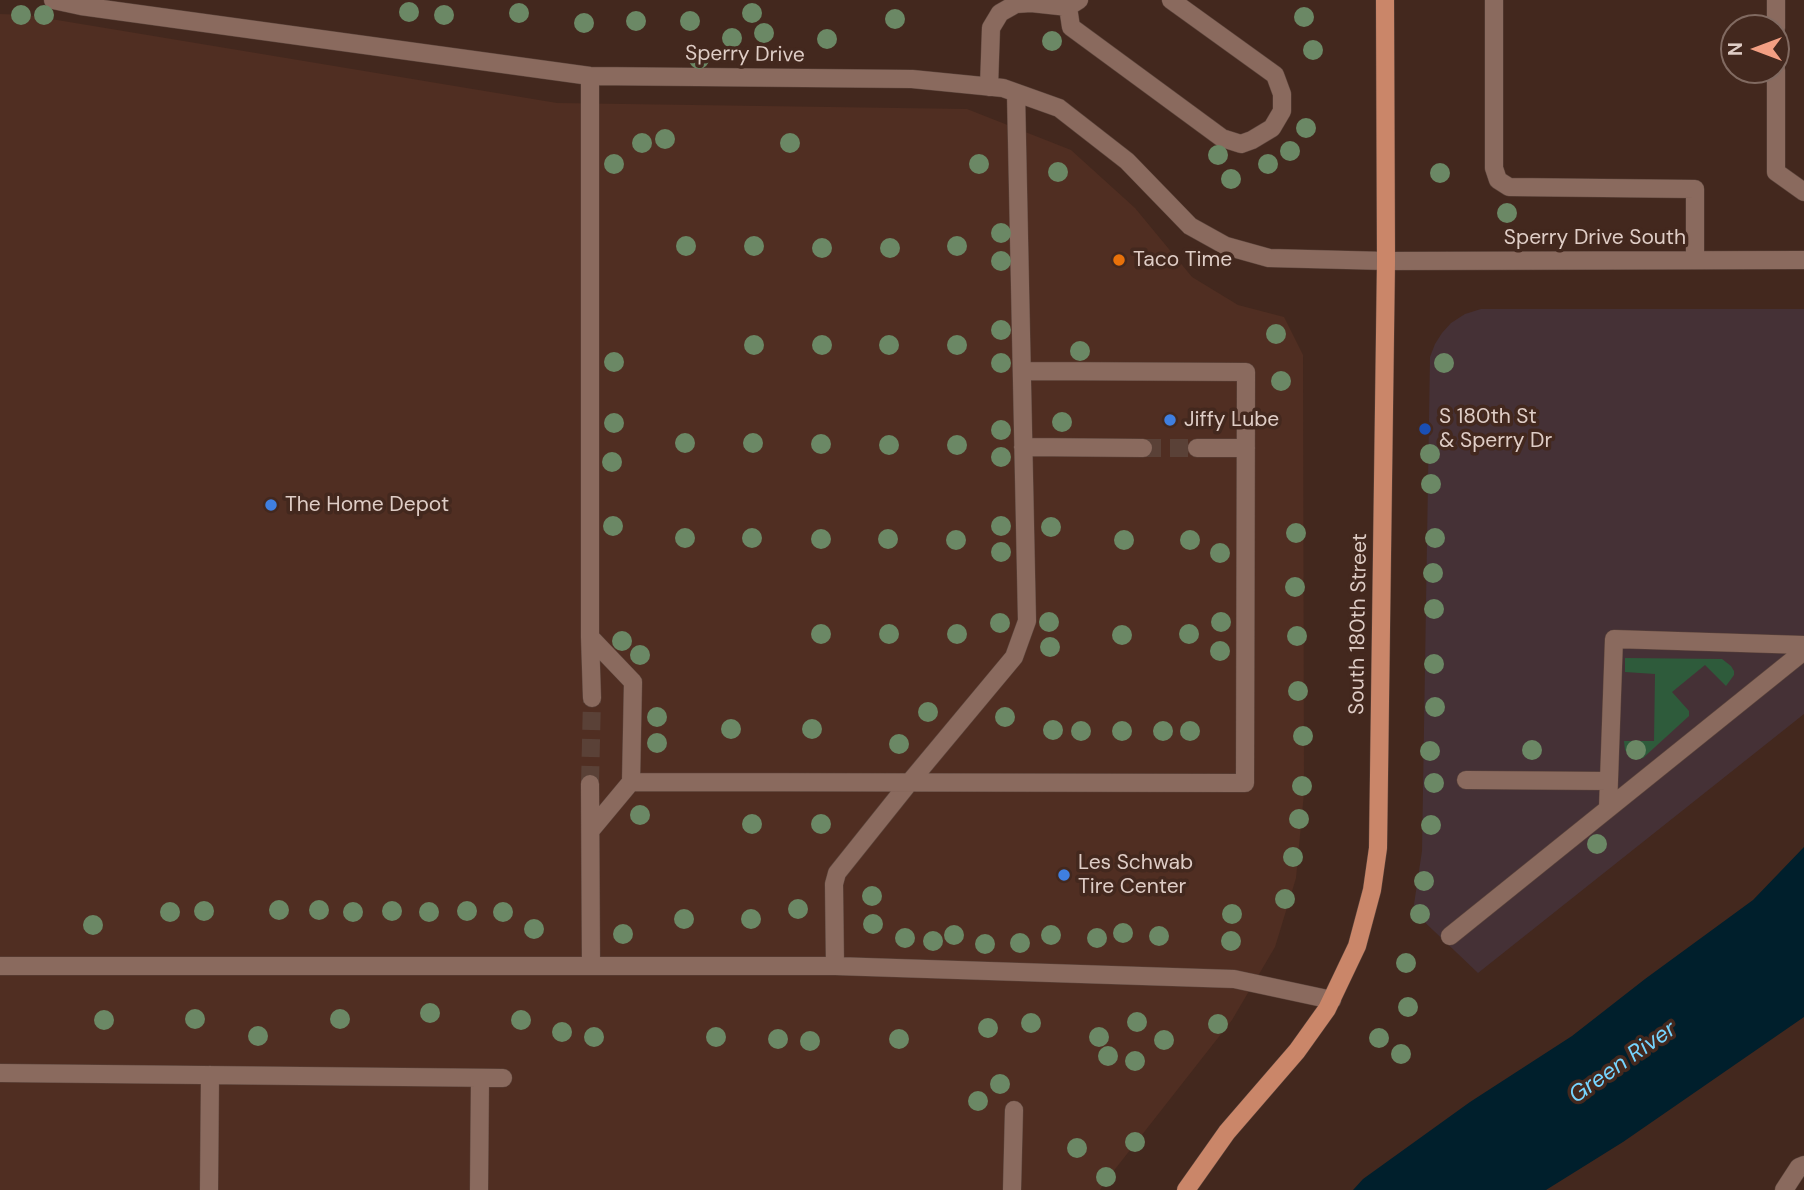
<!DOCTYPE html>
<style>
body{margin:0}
#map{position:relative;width:1804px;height:1190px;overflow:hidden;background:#43281e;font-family:"DM Sans",sans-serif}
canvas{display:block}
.north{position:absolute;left:1720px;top:14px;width:70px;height:70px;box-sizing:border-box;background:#43281e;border:2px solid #816a61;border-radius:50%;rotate:270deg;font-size:19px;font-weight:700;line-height:28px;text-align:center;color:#dfcdc6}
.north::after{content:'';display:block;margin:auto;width:24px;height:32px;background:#f39f83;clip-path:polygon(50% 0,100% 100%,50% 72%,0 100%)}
</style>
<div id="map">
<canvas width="1804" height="1190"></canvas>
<div class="north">N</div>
</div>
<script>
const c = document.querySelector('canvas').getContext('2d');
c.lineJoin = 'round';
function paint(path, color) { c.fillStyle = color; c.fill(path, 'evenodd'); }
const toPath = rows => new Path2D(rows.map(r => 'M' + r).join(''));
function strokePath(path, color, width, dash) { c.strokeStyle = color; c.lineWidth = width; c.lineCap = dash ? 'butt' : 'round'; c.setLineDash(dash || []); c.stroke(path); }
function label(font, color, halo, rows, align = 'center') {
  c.font = font + ' "DM Sans",sans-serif'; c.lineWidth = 7; c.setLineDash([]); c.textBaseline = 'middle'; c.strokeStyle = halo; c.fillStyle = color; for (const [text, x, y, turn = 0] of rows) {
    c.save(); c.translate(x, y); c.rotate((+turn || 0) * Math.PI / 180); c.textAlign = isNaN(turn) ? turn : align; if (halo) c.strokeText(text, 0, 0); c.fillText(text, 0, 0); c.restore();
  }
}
paint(toPath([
 [0,14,27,15,557,103,967,109,1071,150,1135,208,1192,277,1238,305,1284,317,1303,355,1304,793,1296,878,1275,947,1232,1020,1105,1182,1100,1190,0,1190]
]), '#502e22');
paint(toPath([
 [1481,309,1804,309,1804,714,1478,973,1413,911,1422,851,1430,357,1435,344,1442,333,1451,323,1465,314]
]), '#453136');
paint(toPath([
 [1625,658,1722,659,1731,666,1734,671,1734,675,1726,686,1705,665,1672,692,1689,711,1689,716,1643,758,1637,759,1629,755,1625,750,1624,741,1654,741,1655,674,1625,672]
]), '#2e5b3b');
paint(toPath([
 [1804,847,1804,1017,1623,1142,1546,1190,1353,1190,1363,1179,1470,1102,1572,1036,1645,979,1753,900]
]), '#001f2c');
strokePath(toPath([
 [1143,448,1197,448],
 [590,784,592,698]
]), '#5a4137', 18, [18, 9]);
const minor = toPath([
 [53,0,81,6,590,76,912,79,1003,88,1059,108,1127,161,1190,226,1226,246,1269,258,1386,261,1804,260],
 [1079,0,1068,7,1071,27,1222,138,1241,144,1252,140,1272,128,1282,111,1282,94,1275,75,1171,0],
 [1494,0,1494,168,1498,180,1509,187,1695,189,1695,260],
 [1776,0,1776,28],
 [1776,70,1776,172,1804,192],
 [590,76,590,637,592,698],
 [989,87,991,28,1000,13,1016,4,1031,3,1068,7],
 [1023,447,1143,448],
 [1197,448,1246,448],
 [590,637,633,682,631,782,591,830],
 [1466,780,1609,781],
 [631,782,1245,783,1246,372,1022,371],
 [590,784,591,966],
 [1608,808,1614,639,1804,645],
 [1450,936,1804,651],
 [0,966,835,966,1234,979,1332,1000],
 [835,966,834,884,837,873,909,783,1014,657,1027,621,1016,93],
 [0,1073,503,1078],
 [209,1190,210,1075],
 [479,1190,480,1078],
 [1012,1190,1014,1110],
 [1784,1190,1799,1167,1804,1165]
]);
const major = toPath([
 [1186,1190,1227,1132,1297,1051,1327,1009,1357,946,1372,890,1378,848,1386,261,1385,0]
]);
strokePath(minor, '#5c453c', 19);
strokePath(major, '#5c453c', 19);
strokePath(minor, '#8a6a5e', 18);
strokePath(major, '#ca8669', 18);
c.fillStyle = '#6b8865';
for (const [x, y] of [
 [409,12],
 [519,13],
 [752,13],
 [21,15],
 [44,15],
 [444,15],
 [1304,17],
 [895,19],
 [636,21],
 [690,21],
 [584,23],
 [764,33],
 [732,38],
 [827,39],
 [1052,41],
 [1313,50],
 [699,59],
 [1306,128],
 [665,139],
 [642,143],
 [790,143],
 [1290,151],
 [1218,155],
 [614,164],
 [979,164],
 [1268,164],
 [1058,172],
 [1440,173],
 [1231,179],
 [1507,213],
 [1001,233],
 [686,246],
 [754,246],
 [957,246],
 [822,248],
 [890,248],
 [1001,261],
 [1001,330],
 [1276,334],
 [754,345],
 [822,345],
 [889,345],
 [957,345],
 [1080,351],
 [614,362],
 [1001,363],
 [1444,363],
 [1281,381],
 [1062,422],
 [614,423],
 [1001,430],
 [685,443],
 [753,443],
 [821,444],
 [889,445],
 [957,445],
 [1430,454],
 [1001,457],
 [612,462],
 [1431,484],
 [613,526],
 [1001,526],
 [1051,527],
 [1296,533],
 [685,538],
 [752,538],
 [1435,538],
 [821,539],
 [888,539],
 [956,540],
 [1124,540],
 [1190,540],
 [1001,552],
 [1220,553],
 [1433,573],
 [1295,587],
 [1434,609],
 [1049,622],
 [1221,622],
 [1000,623],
 [821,634],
 [889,634],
 [957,634],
 [1189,634],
 [1122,635],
 [1297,636],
 [622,641],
 [1050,647],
 [1220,651],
 [640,655],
 [1434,664],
 [1298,691],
 [1435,707],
 [928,712],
 [657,717],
 [1005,717],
 [731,729],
 [812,729],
 [1053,730],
 [1081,731],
 [1122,731],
 [1163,731],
 [1190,731],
 [1303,736],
 [657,743],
 [899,744],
 [1532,750],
 [1636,750],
 [1430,751],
 [1434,783],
 [1302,786],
 [640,815],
 [1299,819],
 [752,824],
 [821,824],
 [1431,825],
 [1597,844],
 [1293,857],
 [1424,881],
 [872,896],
 [1285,899],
 [798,909],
 [279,910],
 [319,910],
 [204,911],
 [392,911],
 [467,911],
 [170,912],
 [353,912],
 [429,912],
 [503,912],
 [1232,914],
 [1420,914],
 [684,919],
 [751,919],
 [873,924],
 [93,925],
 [534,929],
 [1123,933],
 [623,934],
 [954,935],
 [1051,935],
 [1159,936],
 [905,938],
 [1097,938],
 [933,941],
 [1231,941],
 [1020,943],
 [985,944],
 [1406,963],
 [1408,1007],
 [430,1013],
 [195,1019],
 [340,1019],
 [104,1020],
 [521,1020],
 [1137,1022],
 [1031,1023],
 [1218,1024],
 [988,1028],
 [562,1032],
 [258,1036],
 [594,1037],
 [716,1037],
 [1099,1037],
 [1379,1038],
 [778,1039],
 [899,1039],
 [1164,1040],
 [810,1041],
 [1401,1054],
 [1108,1056],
 [1135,1061],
 [1000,1084],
 [978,1101],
 [1135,1142],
 [1077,1148],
 [1106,1177]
]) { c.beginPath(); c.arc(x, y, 10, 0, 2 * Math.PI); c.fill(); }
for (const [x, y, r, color] of [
 [1119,260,7,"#e8710a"],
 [1170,420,7,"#3f7fe0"],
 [1425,429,7,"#1a4fb4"],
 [271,505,7,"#3f7fe0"],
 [1064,875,7,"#3f7fe0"]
]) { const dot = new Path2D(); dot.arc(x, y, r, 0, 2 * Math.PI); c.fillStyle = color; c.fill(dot); strokePath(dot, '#43281e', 2.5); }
label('21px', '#dfcdc6', '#43281e', [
 ["Sperry Drive",745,55,1],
 ["Sperry Drive South",1595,238],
 ["South 180th Street",1359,624,-89]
]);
label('21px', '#dfcdc6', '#43281e', [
 ["Taco Time",1133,260],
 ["S 180th St",1439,417],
 ["& Sperry Dr",1439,441],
 ["Jiffy Lube",1184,420],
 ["The Home Depot",285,505],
 ["Les Schwab",1078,863],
 ["Tire Center",1078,887]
], 'left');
label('italic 23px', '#76d4fe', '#43281e', [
 ["Green River",1623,1063,-35]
]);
</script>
